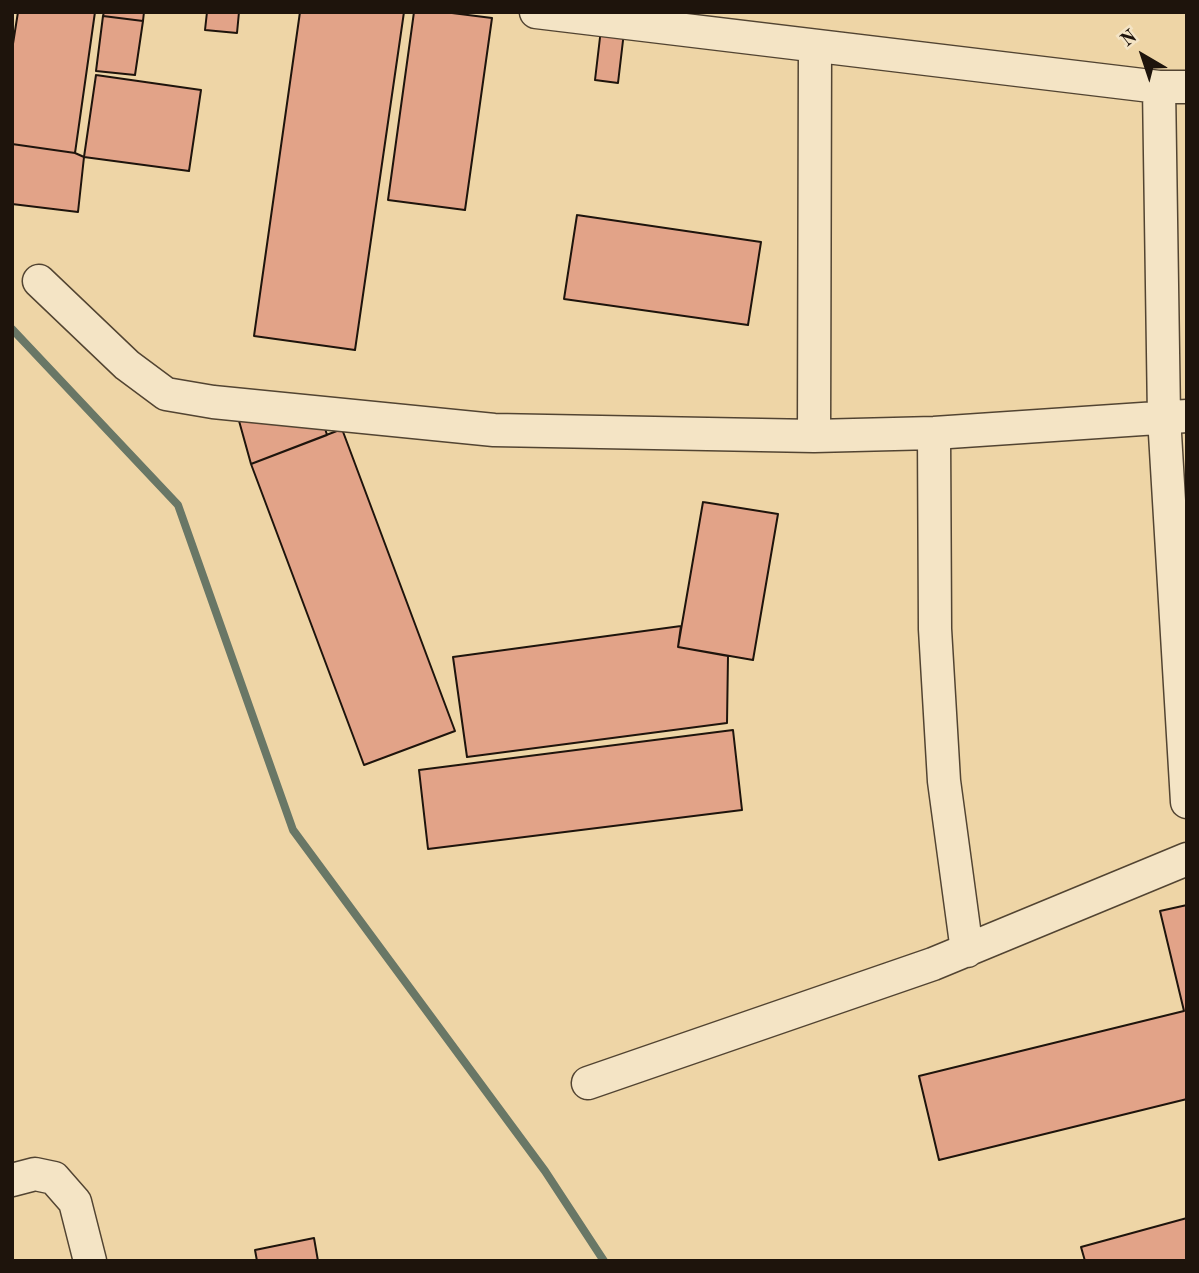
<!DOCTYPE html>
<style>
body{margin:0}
#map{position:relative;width:1199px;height:1273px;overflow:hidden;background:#eed5a6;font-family:"Old Standard TT",serif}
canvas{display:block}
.frame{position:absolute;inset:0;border:14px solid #1e140c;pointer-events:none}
.north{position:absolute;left:1108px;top:21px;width:70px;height:70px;-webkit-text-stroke:5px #f4e4c5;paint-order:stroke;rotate:321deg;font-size:19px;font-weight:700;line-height:28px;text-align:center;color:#1e140c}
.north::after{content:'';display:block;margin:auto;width:24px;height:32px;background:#1e140c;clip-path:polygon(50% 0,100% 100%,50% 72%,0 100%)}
</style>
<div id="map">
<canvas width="1199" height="1273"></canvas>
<div class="frame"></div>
<div class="north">N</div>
</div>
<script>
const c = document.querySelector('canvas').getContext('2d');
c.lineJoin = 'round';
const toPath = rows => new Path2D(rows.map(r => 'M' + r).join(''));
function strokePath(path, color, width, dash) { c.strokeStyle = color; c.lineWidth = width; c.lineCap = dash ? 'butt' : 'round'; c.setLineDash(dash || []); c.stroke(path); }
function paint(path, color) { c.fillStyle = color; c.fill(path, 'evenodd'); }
strokePath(toPath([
 [12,329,178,505,293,830,545,1171,604,1261]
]), '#697766', 8);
const building = toPath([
 [18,12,95,12,75,153,12,144,12,50,18,12],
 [104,12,144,12,143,21,103,16,104,12],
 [207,12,239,12,237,33,205,30,207,12],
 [300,12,404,12,355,350,254,336,300,12],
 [414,12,444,12,492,18,465,210,388,200,414,12],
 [103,16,143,21,135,75,96,71,103,16],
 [601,29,624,32,618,83,595,80,601,29],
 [96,75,201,90,189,171,84,157,96,75],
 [12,144,75,153,84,157,78,212,12,204,12,144],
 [577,215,761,242,748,325,564,299,577,215],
 [236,410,321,415,327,435,251,464,236,410],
 [342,429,455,731,364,765,251,464,342,429],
 [703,502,778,514,753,660,678,647,703,502],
 [681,626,678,647,728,656,727,723,467,757,453,657,681,626],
 [733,730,742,810,428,849,419,770,733,730],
 [1187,905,1187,1099,939,1160,919,1076,1184,1011,1160,911,1187,905],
 [1187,1218,1187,1261,1085,1261,1081,1247,1187,1218],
 [314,1238,318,1261,257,1261,255,1250,314,1238]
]);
paint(building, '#e2a388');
strokePath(building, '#1e140c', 2);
const minor = toPath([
 [536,12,1159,87,1187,87],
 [1159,87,1164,417,1187,802],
 [39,281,127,365,166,394,213,402,494,430,814,436,934,433,1187,416],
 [934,433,935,629,944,781,967,951],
 [814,436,815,48],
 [588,1083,933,964,1187,859],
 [12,1180,35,1174,54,1178,75,1202,90,1261]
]);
strokePath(minor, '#524432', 35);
strokePath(minor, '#f4e4c5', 32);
</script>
